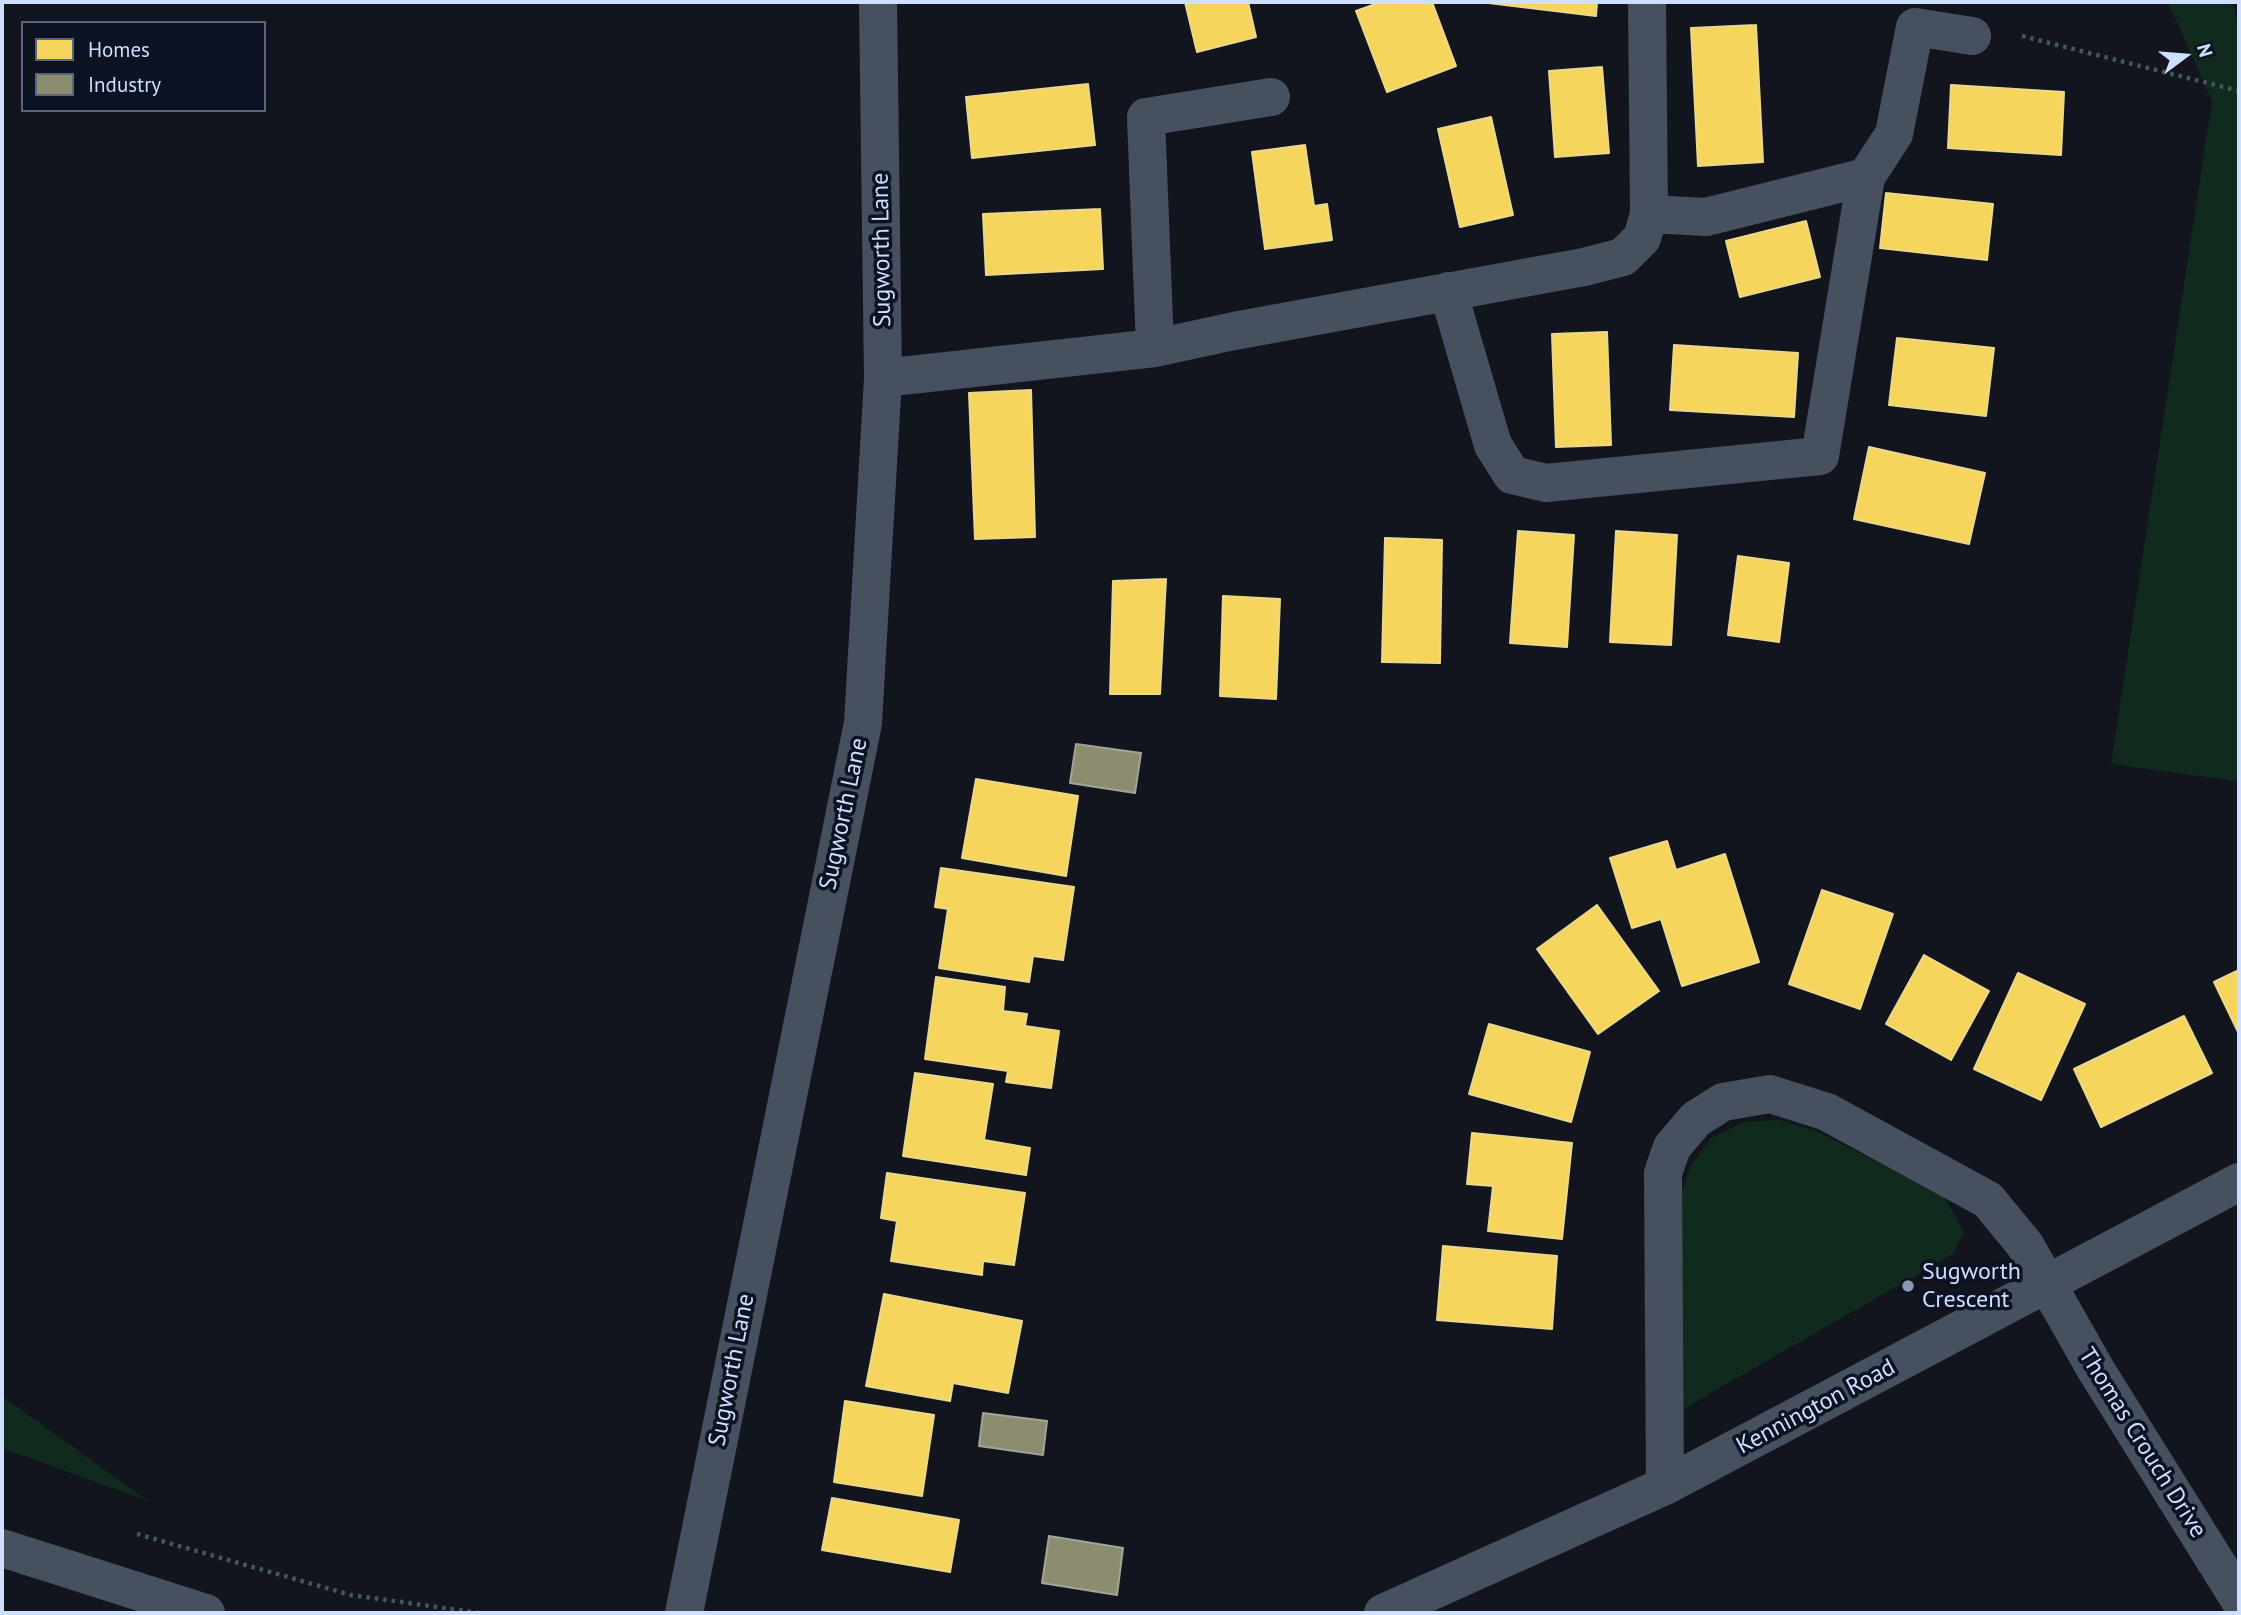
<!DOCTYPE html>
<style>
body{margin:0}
#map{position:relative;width:2241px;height:1615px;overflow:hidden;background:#12151e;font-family:"PT Sans",sans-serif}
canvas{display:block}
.frame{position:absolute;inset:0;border:4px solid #cfdfff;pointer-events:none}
.legend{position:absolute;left:21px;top:21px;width:245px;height:91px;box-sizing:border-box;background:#0d1323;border:2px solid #5b657b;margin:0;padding:9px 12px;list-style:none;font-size:21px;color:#cfdfff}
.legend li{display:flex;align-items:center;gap:14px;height:35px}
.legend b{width:35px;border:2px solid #5b657b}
.north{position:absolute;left:2150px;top:21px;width:70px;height:70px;-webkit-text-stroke:5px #0d1323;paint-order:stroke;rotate:74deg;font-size:19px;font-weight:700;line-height:28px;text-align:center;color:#cfdfff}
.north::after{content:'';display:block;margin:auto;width:24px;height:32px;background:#cfdfff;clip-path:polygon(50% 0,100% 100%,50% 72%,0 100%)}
</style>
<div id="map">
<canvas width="2241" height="1615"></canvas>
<div class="frame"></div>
<ul class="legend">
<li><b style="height:19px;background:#f6d55c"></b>Homes</li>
<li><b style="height:19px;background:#8c8c6e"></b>Industry</li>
</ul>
<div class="north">N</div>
</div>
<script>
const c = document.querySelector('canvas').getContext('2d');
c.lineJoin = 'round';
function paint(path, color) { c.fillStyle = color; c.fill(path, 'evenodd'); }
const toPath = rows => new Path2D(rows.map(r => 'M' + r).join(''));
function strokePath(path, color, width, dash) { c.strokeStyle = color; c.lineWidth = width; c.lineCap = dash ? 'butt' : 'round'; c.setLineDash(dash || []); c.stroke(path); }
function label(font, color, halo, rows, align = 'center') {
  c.font = font + ' "PT Sans",sans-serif'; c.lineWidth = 7; c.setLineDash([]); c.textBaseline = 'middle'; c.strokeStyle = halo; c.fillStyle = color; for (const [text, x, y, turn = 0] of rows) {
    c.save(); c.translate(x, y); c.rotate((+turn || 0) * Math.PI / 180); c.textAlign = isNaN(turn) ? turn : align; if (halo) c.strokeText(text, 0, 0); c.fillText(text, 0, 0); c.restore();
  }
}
paint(toPath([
 [2168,2,2232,2,2239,25,2239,774,2236,781,2111,764,2212,101],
 [1780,1120,1816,1131,1943,1195,1964,1232,1953,1254,1683,1409,1680,1200,1690,1167,1711,1138,1744,1122],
 [2,1396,148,1501,2,1448]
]), '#102a1e');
const homes = toPath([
 [1185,2,1248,2,1256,37,1197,52,1185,2],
 [1381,2,1432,2,1456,66,1387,92,1356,11,1381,2],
 [1480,2,1597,2,1596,16,1480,2],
 [1756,25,1763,162,1698,166,1691,28,1756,25],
 [1602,67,1609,153,1555,157,1549,71,1602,67],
 [1088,84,1095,145,972,158,966,97,1088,84],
 [1951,85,2064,92,2061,155,1948,148,1951,85],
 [1491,117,1513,215,1460,227,1438,129,1491,117],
 [1305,145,1314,206,1327,204,1332,240,1265,249,1252,152,1305,145],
 [1886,193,1993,204,1987,260,1880,248,1886,193],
 [1100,209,1103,269,986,275,983,214,1100,209],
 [1806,221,1820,277,1740,297,1726,241,1806,221],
 [1607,332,1611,445,1556,447,1552,334,1607,332],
 [1897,338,1994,348,1986,416,1889,405,1897,338],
 [1674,345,1798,353,1794,417,1670,410,1674,345],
 [1031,390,1035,537,975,539,969,393,1031,390],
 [1869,447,1985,473,1969,544,1854,519,1869,447],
 [1518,531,1574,535,1567,647,1510,643,1518,531],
 [1616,531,1677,535,1671,645,1610,642,1616,531],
 [1385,538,1442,540,1440,663,1382,662,1385,538],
 [1738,556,1789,563,1779,642,1728,635,1738,556],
 [1166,579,1160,694,1110,694,1113,581,1166,579],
 [1223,596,1280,599,1276,699,1220,696,1223,596],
 [976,779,1078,796,1066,876,962,858,976,779],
 [1667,841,1676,870,1725,854,1759,962,1682,986,1661,919,1632,928,1610,858,1667,841],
 [941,868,1074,887,1063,960,1033,956,1029,982,939,968,948,909,935,907,941,868],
 [1822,890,1893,914,1860,1009,1789,984,1822,890],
 [1597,905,1659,991,1598,1034,1537,949,1597,905],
 [1924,955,1989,991,1951,1060,1886,1024,1924,955],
 [2239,970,2239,1034,2214,982,2239,970],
 [2018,973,2085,1004,2041,1100,1974,1069,2018,973],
 [936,977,1005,987,1003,1011,1027,1014,1025,1026,1059,1031,1051,1088,1006,1082,1008,1071,925,1059,936,977],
 [2184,1016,2212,1073,2101,1127,2074,1069,2184,1016],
 [1489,1024,1590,1052,1571,1122,1469,1094,1489,1024],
 [915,1073,993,1084,984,1140,1030,1148,1026,1175,903,1156,915,1073],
 [1472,1133,1572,1143,1562,1239,1488,1231,1493,1186,1467,1184,1472,1133],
 [887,1173,1025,1193,1014,1265,983,1261,982,1275,891,1261,897,1221,881,1218,887,1173],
 [1443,1246,1557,1256,1552,1329,1437,1320,1443,1246],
 [884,1294,1022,1321,1008,1393,953,1383,950,1401,866,1386,884,1294],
 [845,1401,934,1415,922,1496,834,1482,845,1401],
 [832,1498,959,1520,950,1572,822,1550,832,1498]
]);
paint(homes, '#f6d55c');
strokePath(homes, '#ead88d', 2);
const industry = toPath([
 [1076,744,1141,753,1135,793,1070,783,1076,744],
 [983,1413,1047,1421,1043,1455,979,1446,983,1413],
 [1049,1536,1123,1548,1117,1595,1042,1583,1049,1536]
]);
paint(industry, '#8c8c6e');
strokePath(industry, '#a0a59a', 2);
strokePath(toPath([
 [2022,36,2239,91],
 [137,1534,351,1595,480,1613]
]), '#42595a', 4.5, [3.5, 5]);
strokePath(toPath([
 [1649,214,1706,217,1866,177],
 [1448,291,1493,445,1512,475,1546,483,1820,456,1866,177,1894,134,1915,27,1972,36],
 [1155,348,1146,117,1271,97],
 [883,378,1155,348,1234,331,1584,267,1623,257,1642,238,1649,214,1647,2],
 [1665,1486,1663,1173,1672,1147,1696,1119,1723,1102,1770,1094,1827,1112,1988,1200,2025,1245,2096,1370,2239,1599],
 [2,1548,206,1613],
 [684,1613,863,723,883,378,878,2],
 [1383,1613,1665,1486,2239,1182]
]), '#47505f', 38);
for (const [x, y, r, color] of [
 [1908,1286,7,"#8d98b0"]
]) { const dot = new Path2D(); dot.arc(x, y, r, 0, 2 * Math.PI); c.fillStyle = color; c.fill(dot); strokePath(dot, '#0d1323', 2.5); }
label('24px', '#cfdfff', '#0d1323', [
 ["Sugworth Lane",882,250,-91],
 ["Sugworth Lane",844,814,-78],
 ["Sugworth Lane",732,1370,-79],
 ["Kennington Road",1816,1407,-28],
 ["Thomas Crouch Drive",2142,1443,58]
]);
label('24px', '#cfdfff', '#0d1323', [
 ["Sugworth",1922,1272],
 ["Crescent",1922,1300]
], 'left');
</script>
